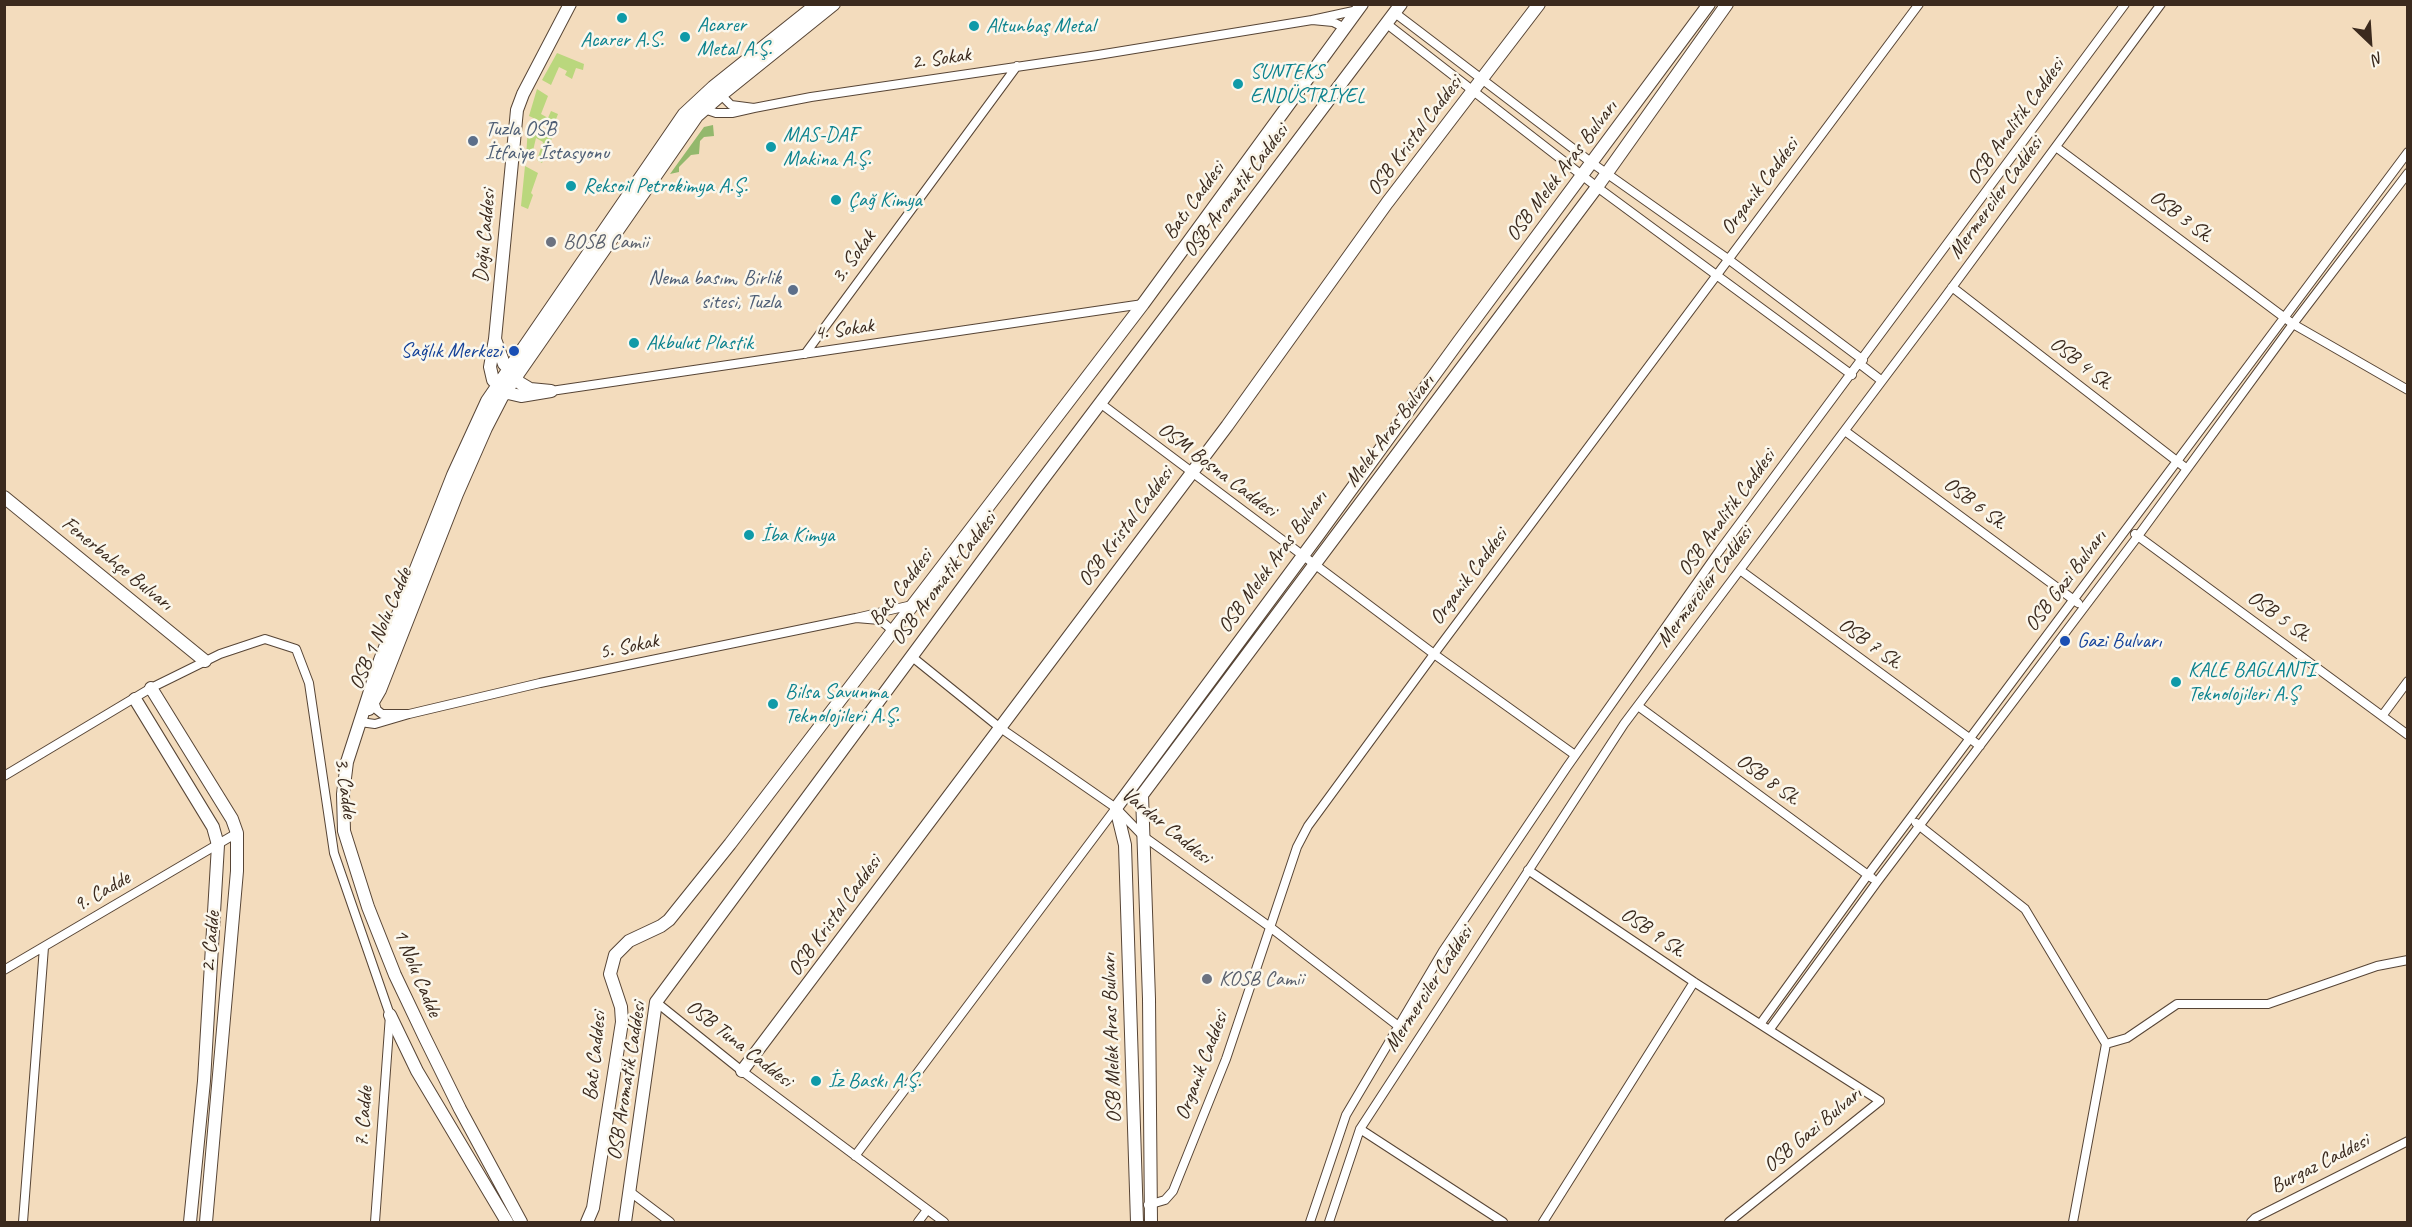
<!DOCTYPE html>
<meta charset="utf-8">
<style>
body{margin:0}
#map{position:relative;width:2412px;height:1227px;overflow:hidden;background:#f3dcbd;font-family:Caveat,sans-serif}
canvas{display:block}
.frame{position:absolute;inset:0;border:6px solid #3b2a1e;pointer-events:none}
.north{position:absolute;left:2340px;top:12px;width:60px;height:60px;-webkit-text-stroke:4px #fbf7ec;paint-order:stroke;rotate:155deg;font-size:16px;font-weight:700;line-height:24px;text-align:center;color:#3b2a1e}
.north::after{content:'';display:block;margin:auto;width:21px;height:27px;background:#3b2a1e;clip-path:polygon(50% 0,100% 100%,50% 72%,0 100%)}
</style>
<div id="map">
<canvas width="2412" height="1227"></canvas>
<div class="frame"></div>
<div class="north">N</div>
</div>
<script>
const c = document.querySelector('canvas').getContext('2d');
c.lineJoin = 'round';
function paint(path, color) { c.fillStyle = color; c.fill(path, 'evenodd'); }
const toPath = rows => new Path2D(rows.map(r => 'M' + r).join(''));
function strokePath(path, color, width, dash) { c.strokeStyle = color; c.lineWidth = width; c.lineCap = dash ? 'butt' : 'round'; c.setLineDash(dash || []); c.stroke(path); }
function label(font, color, halo, rows, align = 'center') {
  c.font = font + ' Caveat,sans-serif'; c.lineWidth = 5; c.setLineDash([]); c.textBaseline = 'middle'; c.strokeStyle = halo; c.fillStyle = color; for (const [text, x, y, turn = 0] of rows) {
    c.save(); c.translate(x, y); c.rotate((+turn || 0) * Math.PI / 180); c.textAlign = isNaN(turn) ? turn : align; if (halo) c.strokeText(text, 0, 0); c.fillText(text, 0, 0); c.restore();
  }
}
paint(toPath([
 [557,53,584,64,583,70,576,68,572,79,565,75,567,71,559,67,551,85,542,80],
 [537,89,548,96,541,114,548,118,551,111,558,114,553,127,529,116],
 [528,127,552,138,542,163,537,160,543,142,536,138,531,159,526,157],
 [525,166,538,173,531,193,533,195,528,209,521,206]
]), '#bad77d');
paint(toPath([
 [713,125,714,136,704,137,700,141,699,154,691,155,679,167,679,172,670,174,704,127]
]), '#93b86c');
const street = toPath([
 [1395,13,1592,163,1728,259,1863,360],
 [1387,24,1597,187,1852,375],
 [1345,28,1333,22,1312,20,1358,10],
 [704,106,707,110,716,113,732,113,754,108,731,105,721,95],
 [754,108,811,97,1098,55,1312,20],
 [2056,147,2293,324,2408,390],
 [1952,287,2187,469],
 [805,354,1017,66],
 [1860,364,1882,381],
 [551,391,1143,304],
 [1100,403,1434,654,1575,755],
 [1845,431,2078,603],
 [2135,534,2408,735],
 [1740,570,1980,746],
 [892,630,880,620,856,618,912,605],
 [911,656,999,727,1116,808,1143,836,1270,927,1397,1025],
 [1638,706,1872,878],
 [409,714,540,683,856,618],
 [2382,716,2408,681],
 [360,722,375,724,409,714,382,714,377,710,374,701],
 [4,776,151,688,220,654,265,639,296,649,309,683,334,853,390,1015,375,1222],
 [1916,823,2025,909,2106,1044,2073,1222],
 [1528,870,1694,982,1880,1101,1729,1222],
 [4,970,237,833],
 [656,1002,742,1071,944,1222],
 [1761,1023,1867,876,2408,152],
 [1770,1029,1877,882,2138,536,2293,324,2408,173],
 [2106,1044,2127,1038,2177,1004,2268,1004,2377,966,2408,960],
 [1360,1129,1503,1222],
 [855,1156,1116,808],
 [629,1191,670,1222],
 [1148,1205,1165,1200,1173,1191,1226,1059,1297,847,1308,826,1434,654,1919,4],
 [23,1222,44,947],
 [918,1222,927,1210],
 [1310,1222,1346,1115,1443,951,1567,767,1720,550,2125,4],
 [1329,1222,1360,1129,1624,724,1942,301,2161,4],
 [1543,1222,1694,982],
 [2251,1222,2255,1218,2408,1141]
]);
const secondary = toPath([
 [495,339,517,110,523,94,570,4],
 [495,339,504,364,520,383,530,389,551,391,521,396,508,393,501,389,493,380,490,367,495,339],
 [4,497,205,661],
 [151,688,232,819,237,833,237,871,206,1222],
 [135,699,213,827,218,845,204,1081,190,1222],
 [369,709,380,690,457,494,486,428,502,397,697,116,721,95,834,4],
 [390,1015,417,1071,507,1222],
 [742,1071,1227,426,1387,203,1539,4],
 [521,1222,460,1109,425,1038,395,975,368,907,344,831,343,794,347,762,380,660,453,475,487,401,684,114,713,87,817,4],
 [587,1222,593,1208,622,1022,621,1007,610,974,615,955,629,941,661,926,669,920,730,844,1143,304,1362,4],
 [625,1222,656,1002,1037,487,1401,4],
 [1137,1222,1125,845,1116,808,1319,534,1459,341,1709,4],
 [1151,1222,1149,999,1142,795,1597,187,1727,4]
]);
strokePath(street, '#574536', 10);
strokePath(secondary, '#574536', 14);
strokePath(street, '#fff', 8);
strokePath(secondary, '#fff', 12);
for (const [x, y, r, color] of [
 [622,18,6,"#0f9aa8"],
 [974,26,6,"#0f9aa8"],
 [685,37,6,"#0f9aa8"],
 [1238,84,6,"#0f9aa8"],
 [473,141,6,"#5c6f8a"],
 [771,147,6,"#0f9aa8"],
 [571,186,6,"#0f9aa8"],
 [836,200,6,"#0f9aa8"],
 [551,242,6,"#6b7280"],
 [793,290,6,"#5c6f8a"],
 [634,343,6,"#0f9aa8"],
 [514,351,6,"#1a4fb4"],
 [749,535,6,"#0f9aa8"],
 [2065,641,6,"#1a4fb4"],
 [2176,682,6,"#0f9aa8"],
 [773,704,6,"#0f9aa8"],
 [1207,979,6,"#6b7280"],
 [816,1081,6,"#0f9aa8"]
]) { const dot = new Path2D(); dot.arc(x, y, r, 0, 2 * Math.PI); c.fillStyle = color; c.fill(dot); strokePath(dot, '#fbf7ec', 2); }
label('21px', '#0d838f', '#fbf7ec', [
 ["Acarer",697,25],
 ["Metal A.Ş.",697,49],
 ["Altunbaş Metal",986,26],
 ["Acarer A.S.",622,40,"center"],
 ["SUNTEKS",1250,72],
 ["ENDÜSTRİYEL",1250,96],
 ["MAS-DAF",783,135],
 ["Makina A.Ş.",783,159],
 ["Reksoil Petrokimya A.Ş.",583,186],
 ["Çağ Kimya",848,200],
 ["Akbulut Plastik",646,343],
 ["İba Kimya",761,535],
 ["KALE BAGLANTI",2188,670],
 ["Teknolojileri A.Ş",2188,694],
 ["Bilsa Savunma",785,692],
 ["Teknolojileri A.Ş.",785,716],
 ["İz Baskı A.Ş.",828,1081]
], 'left');
label('21px', '#3b2a1e', '#fbf7ec', [
 ["2. Sokak",941,59,-8],
 ["OSB Analitik Caddesi",2016,122,-54],
 ["OSB Kristal Caddesi",1415,136,-53],
 ["OSB Melek Aras Bulvarı",1562,171,-53],
 ["Organik Caddesi",1760,187,-53],
 ["OSB Aromatik Caddesi",1236,191,-53],
 ["Mermerciler Caddesi",1996,198,-54],
 ["Batı Caddesi",1194,201,-54],
 ["OSB 3 Sk.",2181,217,37],
 ["Doğu Caddesi",485,236,-85],
 ["3. Sokak",854,257,-54],
 ["4. Sokak",844,330,-8],
 ["OSB 4 Sk.",2081,364,38],
 ["Melek Aras Bulvarı",1390,431,-53],
 ["OSM Bosna Caddesi",1217,470,37],
 ["OSB 6 Sk.",1975,504,37],
 ["OSB Analitik Caddesi",1727,513,-54],
 ["OSB Kristal Caddesi",1126,527,-53],
 ["OSB Melek Aras Bulvarı",1273,562,-54],
 ["Fenerbahçe Bulvarı",117,564,39],
 ["Organik Caddesi",1469,577,-53],
 ["OSB Aromatik Caddesi",944,579,-53],
 ["OSB Gazi Bulvarı",2066,581,-53],
 ["Mermerciler Caddesi",1705,587,-53],
 ["Batı Caddesi",901,588,-52],
 ["OSB 5 Sk.",2279,617,36],
 ["OSB 1 Nolu Cadde",381,629,-67],
 ["OSB 7 Sk.",1870,644,36],
 ["5. Sokak",629,647,-12],
 ["OSB 8 Sk.",1768,780,36],
 ["3. Cadde",345,788,82],
 ["Vardar Caddesi",1166,826,39],
 ["9. Cadde",102,892,-30],
 ["OSB Kristal Caddesi",835,916,-54],
 ["OSB 9 Sk.",1653,933,34],
 ["2. Cadde",211,942,-85],
 ["1 Nolu Cadde",417,973,67],
 ["Mermerciler Caddesi",1429,989,-57],
 ["OSB Melek Aras Bulvarı",1112,1038,-92],
 ["OSB Tuna Caddesi",739,1044,38],
 ["Batı Caddesi",595,1056,-84],
 ["Organik Caddesi",1202,1066,-69],
 ["OSB Aromatik Caddesi",627,1081,-81],
 ["7. Cadde",364,1117,-86],
 ["OSB Gazi Bulvarı",1813,1130,-40],
 ["Burgaz Caddesi",2320,1164,-27]
]);
label('21px', '#4e5e75', '#fbf7ec', [
 ["Tuzla OSB",485,129],
 ["İtfaiye İstasyonu",485,153],
 ["Nema basım, Birlik",781,278,"right"],
 ["sitesi, Tuzla",781,302,"right"]
], 'left');
label('21px', '#5b616d', '#fbf7ec', [
 ["BOSB Camii",563,242],
 ["KOSB Camii",1219,979]
], 'left');
label('21px', '#164399', '#fbf7ec', [
 ["Sağlık Merkezi",502,351],
 ["Gazi Bulvarı",2077,641,"left"]
], 'right');
</script>
